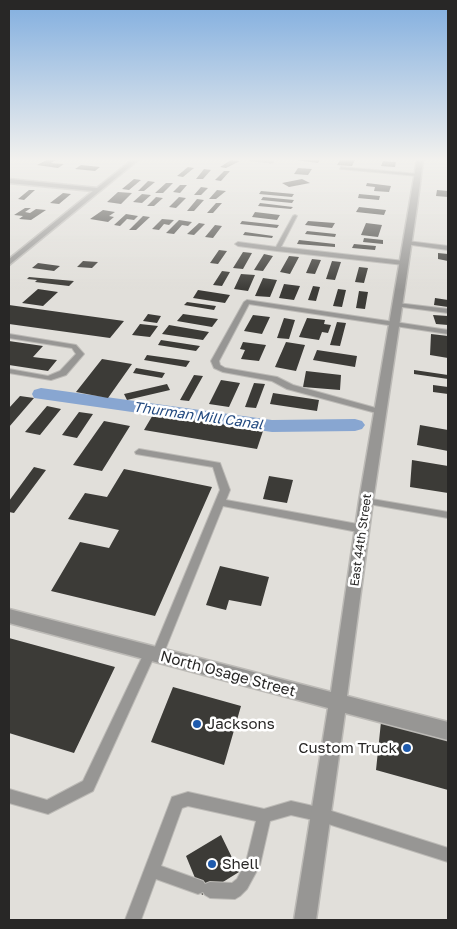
<!DOCTYPE html>
<style>
body{margin:0}
#map{position:relative;width:457px;height:929px;overflow:hidden;background:#e1dfda;font-family:"Golos Text",sans-serif}
canvas{display:block}
.frame{position:absolute;inset:0;border:10px solid #282726;pointer-events:none}
</style>
<div id="map">
<canvas width="457" height="929"></canvas>
<div class="frame"></div>
</div>
<script>
const c = document.querySelector('canvas').getContext('2d');
c.lineJoin = 'round';
const toPath = rows => new Path2D(rows.map(r => 'M' + r).join(''));
function paint(path, color) { c.fillStyle = color; c.fill(path, 'evenodd'); }
function strokePath(path, color, width, dash) { c.strokeStyle = color; c.lineWidth = width; c.lineCap = dash ? 'butt' : 'round'; c.setLineDash(dash || []); c.stroke(path); }
function label(font, color, halo, rows, align = 'center') {
  c.font = font + ' "Golos Text",sans-serif'; c.lineWidth = 5; c.setLineDash([]); c.textBaseline = 'middle'; c.strokeStyle = halo; c.fillStyle = color; for (const [text, x, y, turn = 0] of rows) {
    c.save(); c.translate(x, y); c.rotate((+turn || 0) * Math.PI / 180); c.textAlign = isNaN(turn) ? turn : align; if (halo) c.strokeText(text, 0, 0); c.fillText(text, 0, 0); c.restore();
  }
}
paint(toPath([
 [41,388,272,420,355,419,362,421,365,425,362,429,355,431,272,432,34,398,32,394,34,390,41,388]
]), '#88a6d1');
paint(toPath([
 [46,160,56,160,51,163,64,164,58,168,37,165],
 [231,160,240,161,226,168,220,167],
 [296,160,320,160,318,163],
 [340,160,355,160,352,166,337,165],
 [383,161,396,162,395,167,381,166],
 [81,165,100,167,95,171,75,169],
 [188,167,194,168,183,177,177,176],
 [298,168,312,169,308,175,294,174],
 [204,169,211,170,203,179,196,179],
 [224,171,230,171,221,181,215,180],
 [134,179,141,180,129,190,122,189],
 [302,179,310,183,289,187,282,183],
 [148,181,155,182,144,191,138,191],
 [166,183,173,183,163,193,155,193],
 [367,183,391,186,389,192,374,191,375,187,366,186],
 [180,185,187,185,180,193,173,192],
 [201,187,208,188,201,195,194,195],
 [29,190,35,190,24,200,18,199],
 [217,190,226,191,216,199,209,199],
 [437,190,448,191,448,197,436,196],
 [261,191,294,194,292,197,259,194],
 [118,192,132,193,121,204,107,202],
 [63,193,71,194,59,204,50,203],
 [142,194,151,195,142,203,133,202],
 [359,194,380,196,379,200,358,198],
 [156,197,163,198,154,206,147,206],
 [179,197,186,198,176,208,169,207],
 [263,197,294,200,292,203,261,200],
 [197,199,204,200,194,211,187,211],
 [216,203,222,203,213,213,207,213],
 [260,203,293,207,291,209,258,206],
 [359,207,386,210,384,215,356,212],
 [25,208,31,208,25,212,30,213,36,209,46,210,31,220,19,219,23,216,14,215],
 [103,210,115,212,109,216,114,217,108,222,90,219],
 [255,212,280,215,277,220,252,217],
 [126,214,138,216,134,220,127,219,120,226,114,225],
 [143,216,150,217,136,230,129,230],
 [162,219,174,220,169,225,164,224,159,230,152,229],
 [179,220,192,222,188,226,182,225,174,234,166,233],
 [242,221,279,225,277,228,240,224],
 [308,221,335,223,332,228,305,225],
 [199,223,205,224,194,235,187,234],
 [366,223,382,225,378,237,361,235],
 [215,225,222,226,213,238,205,237],
 [307,231,336,234,335,237,305,234],
 [245,232,273,236,272,238,243,235],
 [364,238,383,240,383,244,363,242],
 [299,240,335,244,335,247,297,244],
 [354,244,376,246,375,250,352,248],
 [219,250,227,251,218,264,210,263],
 [243,252,252,253,243,269,233,268],
 [438,253,448,254,448,261,438,259],
 [264,254,273,256,263,271,254,270],
 [289,256,299,257,290,274,280,272],
 [312,259,321,260,315,274,306,273],
 [83,261,98,262,92,268,77,267],
 [332,261,341,262,335,280,326,279],
 [38,263,60,266,54,271,32,268],
 [359,267,368,268,364,283,355,282],
 [222,271,230,272,222,286,213,285],
 [241,274,255,275,248,291,234,289],
 [29,277,74,281,69,286,35,282,37,280,27,279],
 [263,278,277,280,270,297,255,296],
 [284,284,300,286,294,300,279,298],
 [313,286,320,287,316,301,308,300],
 [38,289,58,292,43,306,22,303],
 [338,289,346,290,342,307,333,306],
 [198,290,230,295,225,303,193,298],
 [359,291,368,292,365,309,356,308],
 [435,298,448,300,448,307,434,305],
 [187,302,216,306,214,310,184,305],
 [9,305,124,321,110,338,9,324],
 [148,314,161,316,157,323,143,321],
 [183,314,218,319,212,327,177,321],
 [253,315,270,317,262,334,244,331],
 [433,315,448,316,448,325,436,324],
 [284,318,295,320,289,339,277,338],
 [307,318,325,320,324,324,331,325,328,333,322,332,319,340,299,337],
 [337,322,346,323,340,346,330,345],
 [140,324,158,326,150,337,132,335],
 [169,325,209,332,203,340,162,334],
 [431,334,448,336,448,358,430,355],
 [161,340,200,346,196,351,158,345],
 [9,341,43,346,33,357,57,360,48,371,9,365],
 [243,342,266,345,259,361,241,359,245,350,240,349],
 [286,342,305,345,296,371,275,367],
 [317,350,357,356,355,367,313,360],
 [147,355,190,361,186,367,144,360],
 [102,359,132,364,108,398,76,392],
 [136,368,165,373,162,378,133,373],
 [414,370,448,375,448,379,414,374],
 [306,371,341,375,340,390,303,387],
 [194,375,203,376,189,401,180,400],
 [221,380,240,383,229,407,209,404],
 [254,383,265,384,256,408,245,407],
 [167,384,170,390,127,400,124,394],
 [433,385,448,387,448,394,433,392],
 [273,393,319,400,317,411,270,404],
 [20,396,34,398,9,427,9,408],
 [47,406,61,409,40,435,25,432],
 [79,412,93,414,77,438,62,435],
 [154,413,263,431,257,449,144,430],
 [104,421,130,426,102,471,73,465],
 [420,425,448,430,448,451,417,445],
 [412,460,448,466,448,493,410,487],
 [34,467,46,470,14,513,9,512,9,501],
 [124,469,212,487,155,616,51,591,80,542,109,548,119,530,68,519,85,493,107,497],
 [269,476,293,480,287,503,263,499],
 [220,566,269,577,261,606,229,600,226,610,206,605],
 [9,638,115,667,74,753,9,733],
 [173,687,241,706,224,765,151,742],
 [381,722,448,740,448,790,376,770],
 [221,835,239,872,202,895,186,856]
]), '#3c3b37');
const lane = toPath([
 [249,160,261,160,273,162,271,163,249,160],
 [341,167,418,174,420,175,418,176,340,169,341,167],
 [295,215,297,216,281,247,404,261,407,263,404,265,277,251,238,246,235,244,238,242,276,247,293,216,295,215],
 [407,241,448,246,448,250,405,244,404,243,407,241],
 [247,300,448,330,448,334,249,304,219,361,220,365,225,368,277,377,293,385,383,410,384,412,383,414,380,414,287,389,272,381,223,372,214,368,211,361,244,302,247,300],
 [397,303,448,309,448,313,395,306,394,305,397,303],
 [9,334,76,345,84,354,66,375,51,380,9,373,9,369,48,376,60,371,76,354,72,348,9,338,9,334],
 [139,449,220,463,230,490,226,500,363,525,366,526,368,529,366,532,363,533,223,506,163,655,161,659,157,660,153,659,93,791,48,814,9,803,9,789,47,800,83,781,146,649,150,648,154,649,220,490,213,467,136,454,135,452,139,449],
 [366,498,448,512,448,518,363,503,361,501,363,499,366,498],
 [188,792,264,809,291,801,322,808,448,848,448,862,322,822,291,815,270,821,260,865,247,889,240,896,235,899,210,898,205,895,203,892,198,894,156,879,141,920,125,920,172,797,188,792],
 [188,806,256,821,246,862,237,879,232,883,210,882,205,884,203,881,161,866,182,808,188,806]
]);
const street = toPath([
 [132,160,138,160,9,265,9,259,93,191,9,183,9,179,97,188,132,160],
 [417,160,423,160,417,206,373,501,347,696,448,722,448,740,345,713,316,920,294,920,328,708,9,623,9,609,331,692,359,501,417,160]
]);
strokePath(lane, '#bcbab6', 2);
strokePath(street, '#bcbab6', 3);
paint(lane, '#979694');
paint(street, '#979694');
const sky = c.createLinearGradient(0, 0, 0, 290);
sky.addColorStop(0, '#81aedf');
sky.addColorStop(0.55, '#f2f1ee');
sky.addColorStop(1, '#f2f1ee00');
c.fillStyle = sky;
c.fillRect(0, 0, 457, 290);
for (const [x, y, r, color] of [
 [197,724,5,"#1f5bad"],
 [407,748,5,"#1f5bad"],
 [212,864,5,"#1f5bad"]
]) { const dot = new Path2D(); dot.arc(x, y, r, 0, 2 * Math.PI); c.fillStyle = color; c.fill(dot); strokePath(dot, '#fff', 2); }
label('12px', '#282726', '#fff', [
 ["East 44th Street",361,540,-82]
]);
label('italic 14px', '#22497f', '#fff', [
 ["Thurman Mill Canal",198,416,8]
]);
label('15px', '#282726', '#fff', [
 ["North Osage Street",228,674,15]
]);
label('15px', '#282726', '#fff', [
 ["Jacksons",207,724],
 ["Custom Truck",397,748,"right"],
 ["Shell",222,864]
], 'left');
</script>
